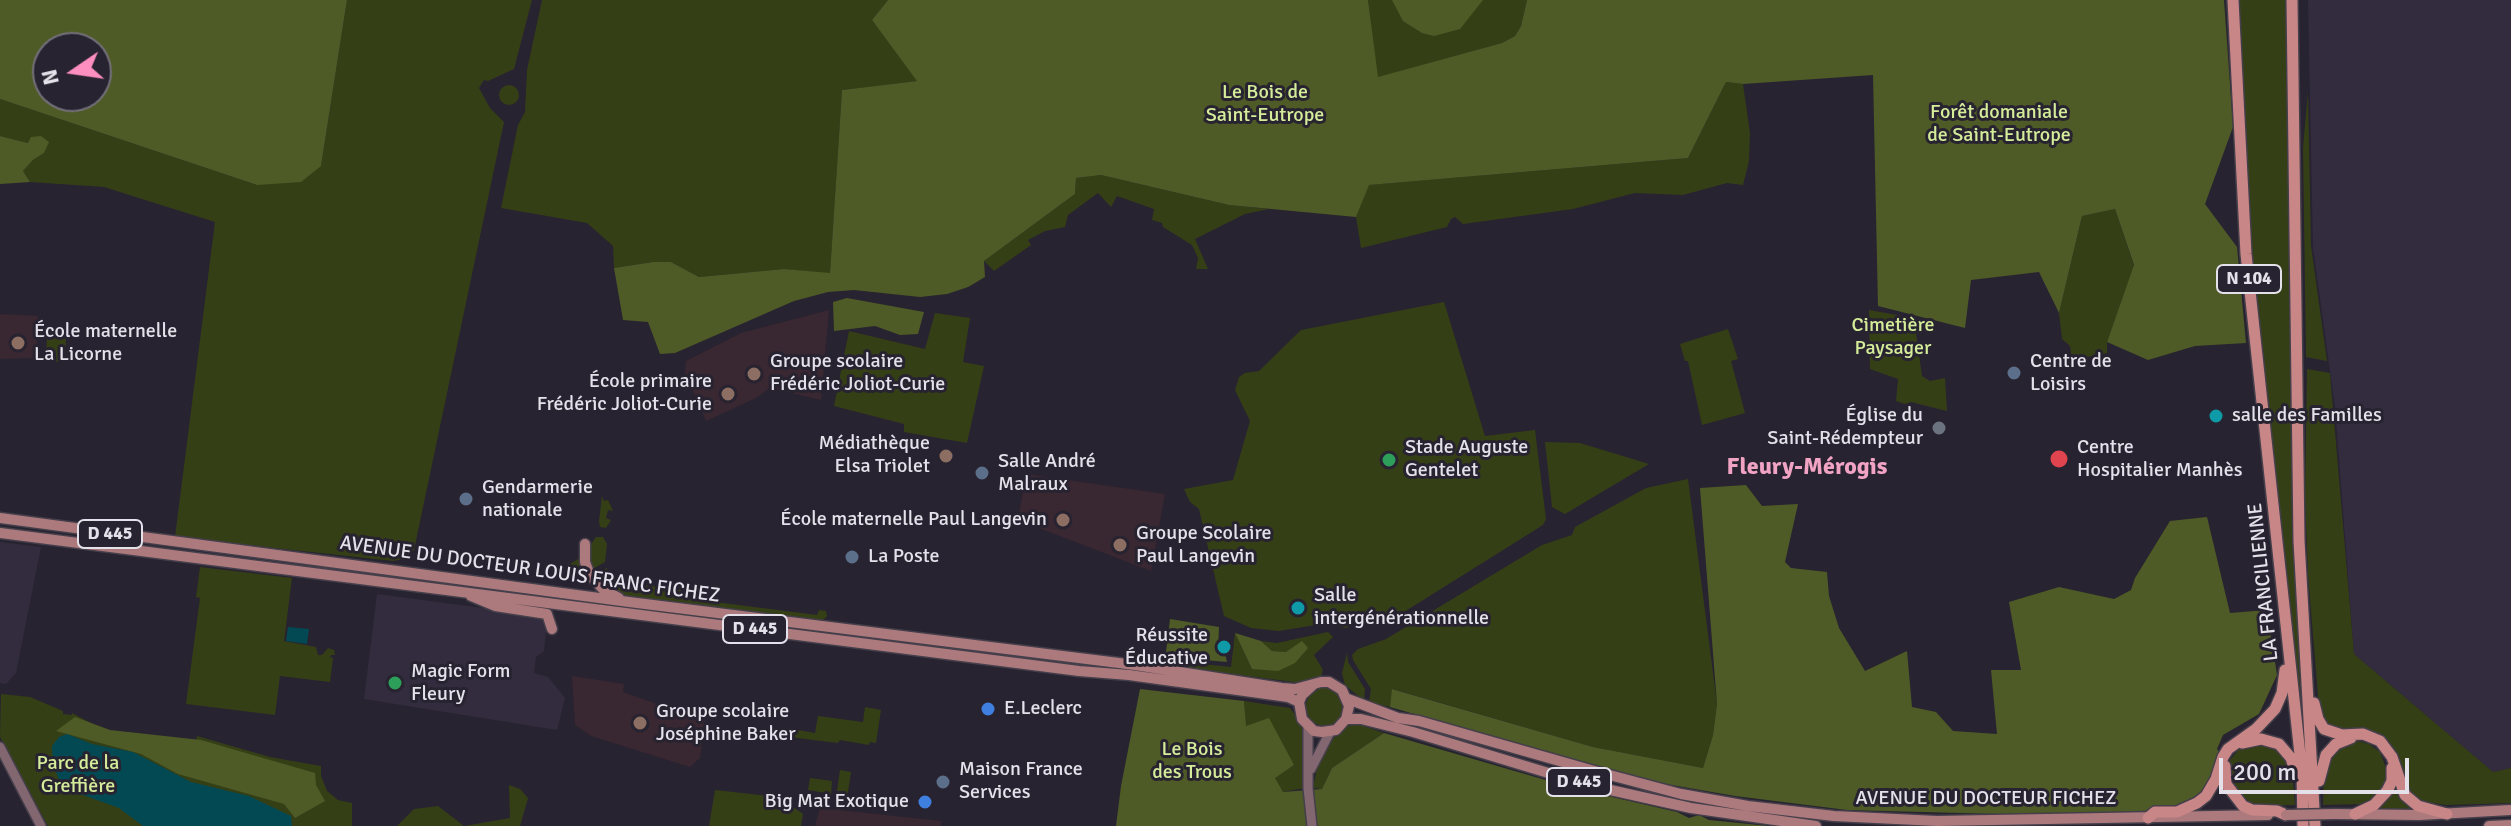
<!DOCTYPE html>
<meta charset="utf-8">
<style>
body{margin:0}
#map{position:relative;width:2511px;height:826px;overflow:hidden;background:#282330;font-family:Signika,sans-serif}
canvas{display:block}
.north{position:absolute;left:32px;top:32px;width:80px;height:80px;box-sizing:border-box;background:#282330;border:2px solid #736f7a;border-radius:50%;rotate:257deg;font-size:22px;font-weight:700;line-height:32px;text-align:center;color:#e4e1ea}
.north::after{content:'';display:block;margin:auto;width:28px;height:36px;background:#fd8ec0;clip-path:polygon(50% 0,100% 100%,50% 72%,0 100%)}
.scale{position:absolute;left:2219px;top:758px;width:190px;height:36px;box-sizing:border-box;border:4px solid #e4e1ea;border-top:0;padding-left:10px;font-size:24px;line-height:28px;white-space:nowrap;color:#e4e1ea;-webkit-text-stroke:6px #282330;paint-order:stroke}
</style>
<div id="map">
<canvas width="2511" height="826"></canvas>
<div class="north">N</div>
<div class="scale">200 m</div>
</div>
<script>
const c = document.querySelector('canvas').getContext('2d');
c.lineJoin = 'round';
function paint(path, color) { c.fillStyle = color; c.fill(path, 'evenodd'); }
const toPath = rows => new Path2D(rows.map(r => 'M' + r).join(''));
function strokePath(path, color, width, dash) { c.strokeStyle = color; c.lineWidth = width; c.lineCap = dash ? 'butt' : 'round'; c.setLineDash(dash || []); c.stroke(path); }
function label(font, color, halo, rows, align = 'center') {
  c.font = font + ' Signika,sans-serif'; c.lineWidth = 6; c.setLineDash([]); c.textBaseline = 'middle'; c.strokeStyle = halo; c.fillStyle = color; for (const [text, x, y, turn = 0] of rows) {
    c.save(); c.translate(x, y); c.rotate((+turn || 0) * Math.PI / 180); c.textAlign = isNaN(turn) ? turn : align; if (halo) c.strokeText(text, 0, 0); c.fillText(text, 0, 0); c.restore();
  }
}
paint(toPath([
 [2308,0,2511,0,2511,768,2493,772,2354,654,2335,407,2313,247],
 [0,542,41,547,16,673,6,684,0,683],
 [377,594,544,616,547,623,544,651,536,657,534,673,548,677,565,698,557,730,364,699]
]), '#332c3e');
paint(toPath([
 [829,310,821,400,770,388,756,398,706,421,692,388,684,391,686,361,741,333],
 [0,314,38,316,36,358,0,359],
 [1026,474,1165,494,1151,571,1018,520],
 [572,676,624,684,623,692,705,721,700,758,690,767,591,736,575,725],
 [820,808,941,821,941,826,815,826]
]), '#392731');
paint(toPath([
 [347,0,532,0,514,69,488,81,484,80,479,88,490,108,504,122,414,550,405,559,393,561,175,537,215,222,104,187,30,182,23,171,33,160,44,153,28,143,0,136,0,99,257,185,321,166],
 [542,0,888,0,872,20,918,81,842,90,830,274,784,269,699,277,671,262,653,262,614,268,613,246,587,223,501,208,518,125,525,112,527,70],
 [1368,0,1527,0,1521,26,1515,36,1502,43,1377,78],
 [2237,0,2287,0,2304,717,2300,717,2248,229],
 [1726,82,1743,84,1750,133,1749,161,1743,185,1727,183,1683,195,1635,193,1573,209,1463,224,1455,217,1451,219,1447,227,1361,248,1356,217,1368,185,1688,158],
 '499 95a10 10 0 1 1 20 0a10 10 0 1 1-20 0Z',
 [2308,92,2311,246,2327,361,2306,357,2303,148],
 [1101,175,1229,205,1269,209,1245,214,1195,239,1208,269,1196,269,1198,258,1192,245,1163,227,1162,223,1152,220,1154,209,1117,196,1111,207,1098,193,1068,215,1065,227,1045,231,1028,240,1031,245,994,271,984,261,1075,194,1076,178],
 [2115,209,2134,266,2107,342,2107,353,2072,360,2070,346,2062,339,2059,313,2082,216],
 [1444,302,1485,436,1535,430,1546,519,1543,525,1404,612,1377,622,1345,628,1328,623,1279,631,1251,628,1224,616,1199,509,1190,502,1184,489,1233,480,1250,421,1235,390,1239,377,1245,373,1259,371,1301,330],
 [1869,310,1914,318,1922,376,1930,381,1945,378,1947,411,1911,402,1905,404,1896,401,1898,379,1870,369],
 [935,313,970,318,963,362,984,366,967,443,904,432,904,424,834,406,849,331,925,349],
 [1728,329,1738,359,1731,361,1745,413,1702,425,1688,361,1685,361,1680,344],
 [47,335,66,336,65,362,46,361],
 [2307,369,2330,373,2354,654,2493,772,2511,768,2511,803,2446,805,2421,801,2407,789,2393,748,2384,738,2359,728,2336,729,2323,719,2319,708,2308,574,2305,495],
 [1545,442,1580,443,1649,464,1565,514,1552,507],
 [1688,479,1717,704,1713,735,1703,768,1593,747,1393,689,1390,707,1369,702,1371,689,1353,660,1352,655,1358,649,1386,639,1542,545,1572,535,1575,527,1646,488],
 [602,496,604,501,608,500,613,511,608,510,606,518,611,520,606,528,600,527,599,521],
 [596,537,603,537,607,544,605,562,591,570,588,549],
 [582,557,586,572,572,579,562,579,568,565],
 [200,567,292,578,284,641,316,647,318,655,322,655,328,648,334,650,335,655,331,655,330,657,333,658,330,682,280,676,275,715,186,704,200,598,196,597],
 [606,568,627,583,692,591,693,586,715,597,715,602,817,615,819,610,826,611,827,616,822,621,621,596,604,586,595,574],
 [1328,632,1333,637,1314,655,1323,670,1321,676,1301,683,1142,662,1139,658,1145,651,1155,659,1231,667,1235,633,1252,669,1286,652,1272,651,1261,641,1277,643],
 [1347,653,1348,662,1365,689,1364,701,1345,685,1342,673],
 '1306 707a19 19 0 1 1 38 0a19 19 0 1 1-38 0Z',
 [1,694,30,697,63,711,63,714,72,715,72,713,191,776,197,736,270,757,321,766,321,776,327,791,338,800,352,803,352,826,48,826,0,737],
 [1244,701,1290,708,1296,716,1304,729,1305,788,1283,792,1274,778,1294,765,1245,726],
 [865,707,881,710,876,743,870,742,869,745,840,740,838,743,789,737,789,732,780,730,781,727,815,733,818,716,863,722],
 [1358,724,1384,733,1332,768,1322,789,1313,788,1318,763,1328,743,1347,726],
 [2354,740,2369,744,2380,752,2387,771,2384,784,2376,796,2364,804,2323,805,2324,764,2335,748],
 [2253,741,2279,748,2292,770,2295,805,2253,806,2245,803,2233,792,2228,768,2230,760,2239,749],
 [840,770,851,772,847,799,836,798],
 [810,778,832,781,831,794,808,790],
 [509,785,520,789,528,798,520,826,397,826,414,809,438,806,464,826,510,818],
 [2392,787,2396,787,2414,809,2377,811,2376,806],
 [715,790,769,796,768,802,792,806,803,814,801,826,709,826]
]), '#353f16');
paint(toPath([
 [0,0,347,0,321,166,301,182,257,185,0,99],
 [48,48,96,48,96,96,48,96],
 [888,0,1368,0,1378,77,1502,43,1515,36,1521,26,1527,0,2224,0,2233,127,2205,204,2237,247,2246,343,2195,346,2148,360,2107,342,2134,265,2115,209,2082,216,2059,313,2039,272,1971,280,1965,328,1878,306,1873,75,1743,84,1726,82,1688,158,1369,185,1356,217,1229,205,1101,175,1076,178,1075,194,984,261,985,277,968,287,947,294,920,297,854,290,828,292,794,301,675,353,660,354,648,322,623,320,614,268,653,262,671,262,699,277,784,269,830,273,842,90,917,81,872,20],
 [1392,0,1483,0,1460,29,1434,36,1422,33,1403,21],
 [0,136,28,143,31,137,41,136,49,142,44,153,33,160,23,171,30,182,0,184],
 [847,298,924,312,918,334,900,335,875,326,834,331,833,302],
 [1746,485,1762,506,1798,504,1785,562,1791,568,1827,572,1829,596,1839,628,1865,671,1907,651,1912,707,1936,712,1953,731,1997,734,1991,670,2021,670,2009,602,2059,587,2114,599,2131,590,2135,578,2170,521,2207,517,2230,613,2267,610,2277,675,2259,714,2223,735,2217,749,2223,757,2206,796,2148,818,1847,810,1735,796,1643,780,1390,707,1392,689,1593,747,1703,768,1713,735,1717,704,1700,488],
 [1170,619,1219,627,1218,652,1225,653,1227,662,1160,656,1166,652],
 [1235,633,1261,641,1272,651,1286,652,1302,641,1308,648,1295,663,1278,671,1252,669],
 [1140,689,1244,701,1246,726,1269,718,1294,765,1275,778,1283,792,1322,789,1332,768,1384,733,1573,788,1677,812,1689,818,1699,815,1709,820,1769,826,1116,826,1121,786],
 [75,717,110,730,201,740,315,773,316,785,325,801,295,818,284,804,178,774,141,754,56,731]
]), '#4e5b26');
paint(toPath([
 [288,627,309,629,307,644,286,641],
 [67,734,92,744,133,752,191,782,249,796,291,816,292,826,143,826,119,808,72,791,59,780,53,764,52,746,59,737]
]), '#034953');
const secondary = toPath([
 [1308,727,1308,788,1312,826],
 [0,747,41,826],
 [1311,769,1330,732]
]);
const primary = toPath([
 [0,518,629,602,1135,665,1282,688,1295,689,1321,682,1329,682,1342,690,1349,706,1346,719,1336,730,1322,732,1314,731,1302,719,1299,702,1302,695,1313,685],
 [0,533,1079,671,1129,675,1288,697,1299,702],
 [585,544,585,562,590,575,603,589,619,598],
 [471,596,495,606,547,614,552,629],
 [1348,699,1398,718,1419,721,1591,770,1681,794,1748,806,1834,816,1937,821,2268,815],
 [1346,719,1361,719,1413,732,1588,785,1691,808,1816,826],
 [2334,814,2419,815,2511,810],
 [2489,826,2511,825]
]);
const trunk = toPath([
 [2233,0,2246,254,2302,773,2303,826],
 [2292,0,2299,541,2315,826],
 [2314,703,2318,719,2324,729,2342,735,2363,734,2380,741,2392,757,2405,795,2418,806,2447,814],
 [2242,743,2261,739,2279,744,2291,758,2296,774],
 [2225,766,2226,784,2243,806,2252,810,2277,811,2286,815],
 [2319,781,2326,755,2336,744,2351,738],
 [2355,814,2374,805,2387,791,2392,781,2392,768],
 [2148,818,2155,812,2177,812,2197,803,2206,796,2216,779,2223,757,2228,749,2256,729,2275,709,2282,693,2285,670]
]);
strokePath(secondary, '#443f4a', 12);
strokePath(primary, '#443f4a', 13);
strokePath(trunk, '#443f4a', 14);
strokePath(secondary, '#826670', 9);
strokePath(primary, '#ac797d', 10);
strokePath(trunk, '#c88686', 11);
const primaryBridge = toPath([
 [2286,815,2334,814]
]);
strokePath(primaryBridge, '#443f4a', 13, []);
strokePath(primaryBridge, '#ac797d', 10);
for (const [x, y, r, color] of [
 [18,343,8,"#8d6e63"],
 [2014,373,8,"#5c6f8a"],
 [754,374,8,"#8d6e63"],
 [728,394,8,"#8d6e63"],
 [2216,416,8,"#0f9aa8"],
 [1939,428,8,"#6b7280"],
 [946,456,8,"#8d6e63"],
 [2059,459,10,"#e0444e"],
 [1389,460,8,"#2e9e5b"],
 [982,473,8,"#5c6f8a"],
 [466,499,8,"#5c6f8a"],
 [1063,520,8,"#8d6e63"],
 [1120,545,8,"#8d6e63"],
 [852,557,8,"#5c6f8a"],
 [1298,608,8,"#0f9aa8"],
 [1224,647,8,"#0f9aa8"],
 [395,683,8,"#2e9e5b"],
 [988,709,8,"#3f7fe0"],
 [640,723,8,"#8d6e63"],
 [943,782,8,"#5c6f8a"],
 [925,802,8,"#3f7fe0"]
]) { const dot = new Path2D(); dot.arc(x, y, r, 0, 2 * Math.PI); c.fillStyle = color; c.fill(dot); strokePath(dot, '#282330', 3); }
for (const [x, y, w] of [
 [2249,279,64],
 [110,534,64],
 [755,629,64],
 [1579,782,64]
]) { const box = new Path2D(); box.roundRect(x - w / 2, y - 14, w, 28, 6); c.fillStyle = '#282330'; c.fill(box); strokePath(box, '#e4e1ea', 2); }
label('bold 18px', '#e4e1ea', null, [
 ["N 104",2249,279],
 ["D 445",110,534],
 ["D 445",755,629],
 ["D 445",1579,782]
]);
label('20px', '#d5ed9a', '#282330', [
 ["Le Bois de",1265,93],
 ["Saint-Eutrope",1265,116],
 ["Forêt domaniale",1999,113],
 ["de Saint-Eutrope",1999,136],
 ["Cimetière",1893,326],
 ["Paysager",1893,349],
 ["Le Bois",1192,750],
 ["des Trous",1192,773],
 ["Parc de la",78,764],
 ["Greffière",78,787]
]);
label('20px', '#e4e1ea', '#282330', [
 ["École maternelle",34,332],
 ["La Licorne",34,355],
 ["Groupe scolaire",770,362],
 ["Frédéric Joliot-Curie",770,385],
 ["Centre de",2030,362],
 ["Loisirs",2030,385],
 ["École primaire",712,382,"right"],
 ["Frédéric Joliot-Curie",712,405,"right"],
 ["Église du",1923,416,"right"],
 ["Saint-Rédempteur",1923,439,"right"],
 ["salle des Familles",2232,416],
 ["Médiathèque",930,444,"right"],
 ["Elsa Triolet",930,467,"right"],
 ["Stade Auguste",1405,448],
 ["Gentelet",1405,471],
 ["Centre",2077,448],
 ["Hospitalier Manhès",2077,471],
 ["Salle André",998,462],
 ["Malraux",998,485],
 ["Gendarmerie",482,488],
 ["nationale",482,511],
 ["École maternelle Paul Langevin",1047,520,"right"],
 ["Groupe Scolaire",1136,534],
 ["Paul Langevin",1136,557],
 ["La Poste",868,557],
 ["Salle",1314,596],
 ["intergénérationnelle",1314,619],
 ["Réussite",1208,636,"right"],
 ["Éducative",1208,659,"right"],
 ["Magic Form",411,672],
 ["Fleury",411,695],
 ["E.Leclerc",1004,709],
 ["Groupe scolaire",656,712],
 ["Joséphine Baker",656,735],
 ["Maison France",959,770],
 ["Services",959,793],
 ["Big Mat Exotique",909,802,"right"]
], 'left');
label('20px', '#e4e1ea', '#282330', [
 ["AVENUE DU DOCTEUR LOUIS FRANC FICHEZ",530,570,8],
 ["LA FRANCILIENNE",2264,582,-96],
 ["AVENUE DU DOCTEUR FICHEZ",1986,799]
]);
label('bold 24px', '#f1a3c4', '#282330', [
 ["Fleury-Mérogis",1807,468]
]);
</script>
